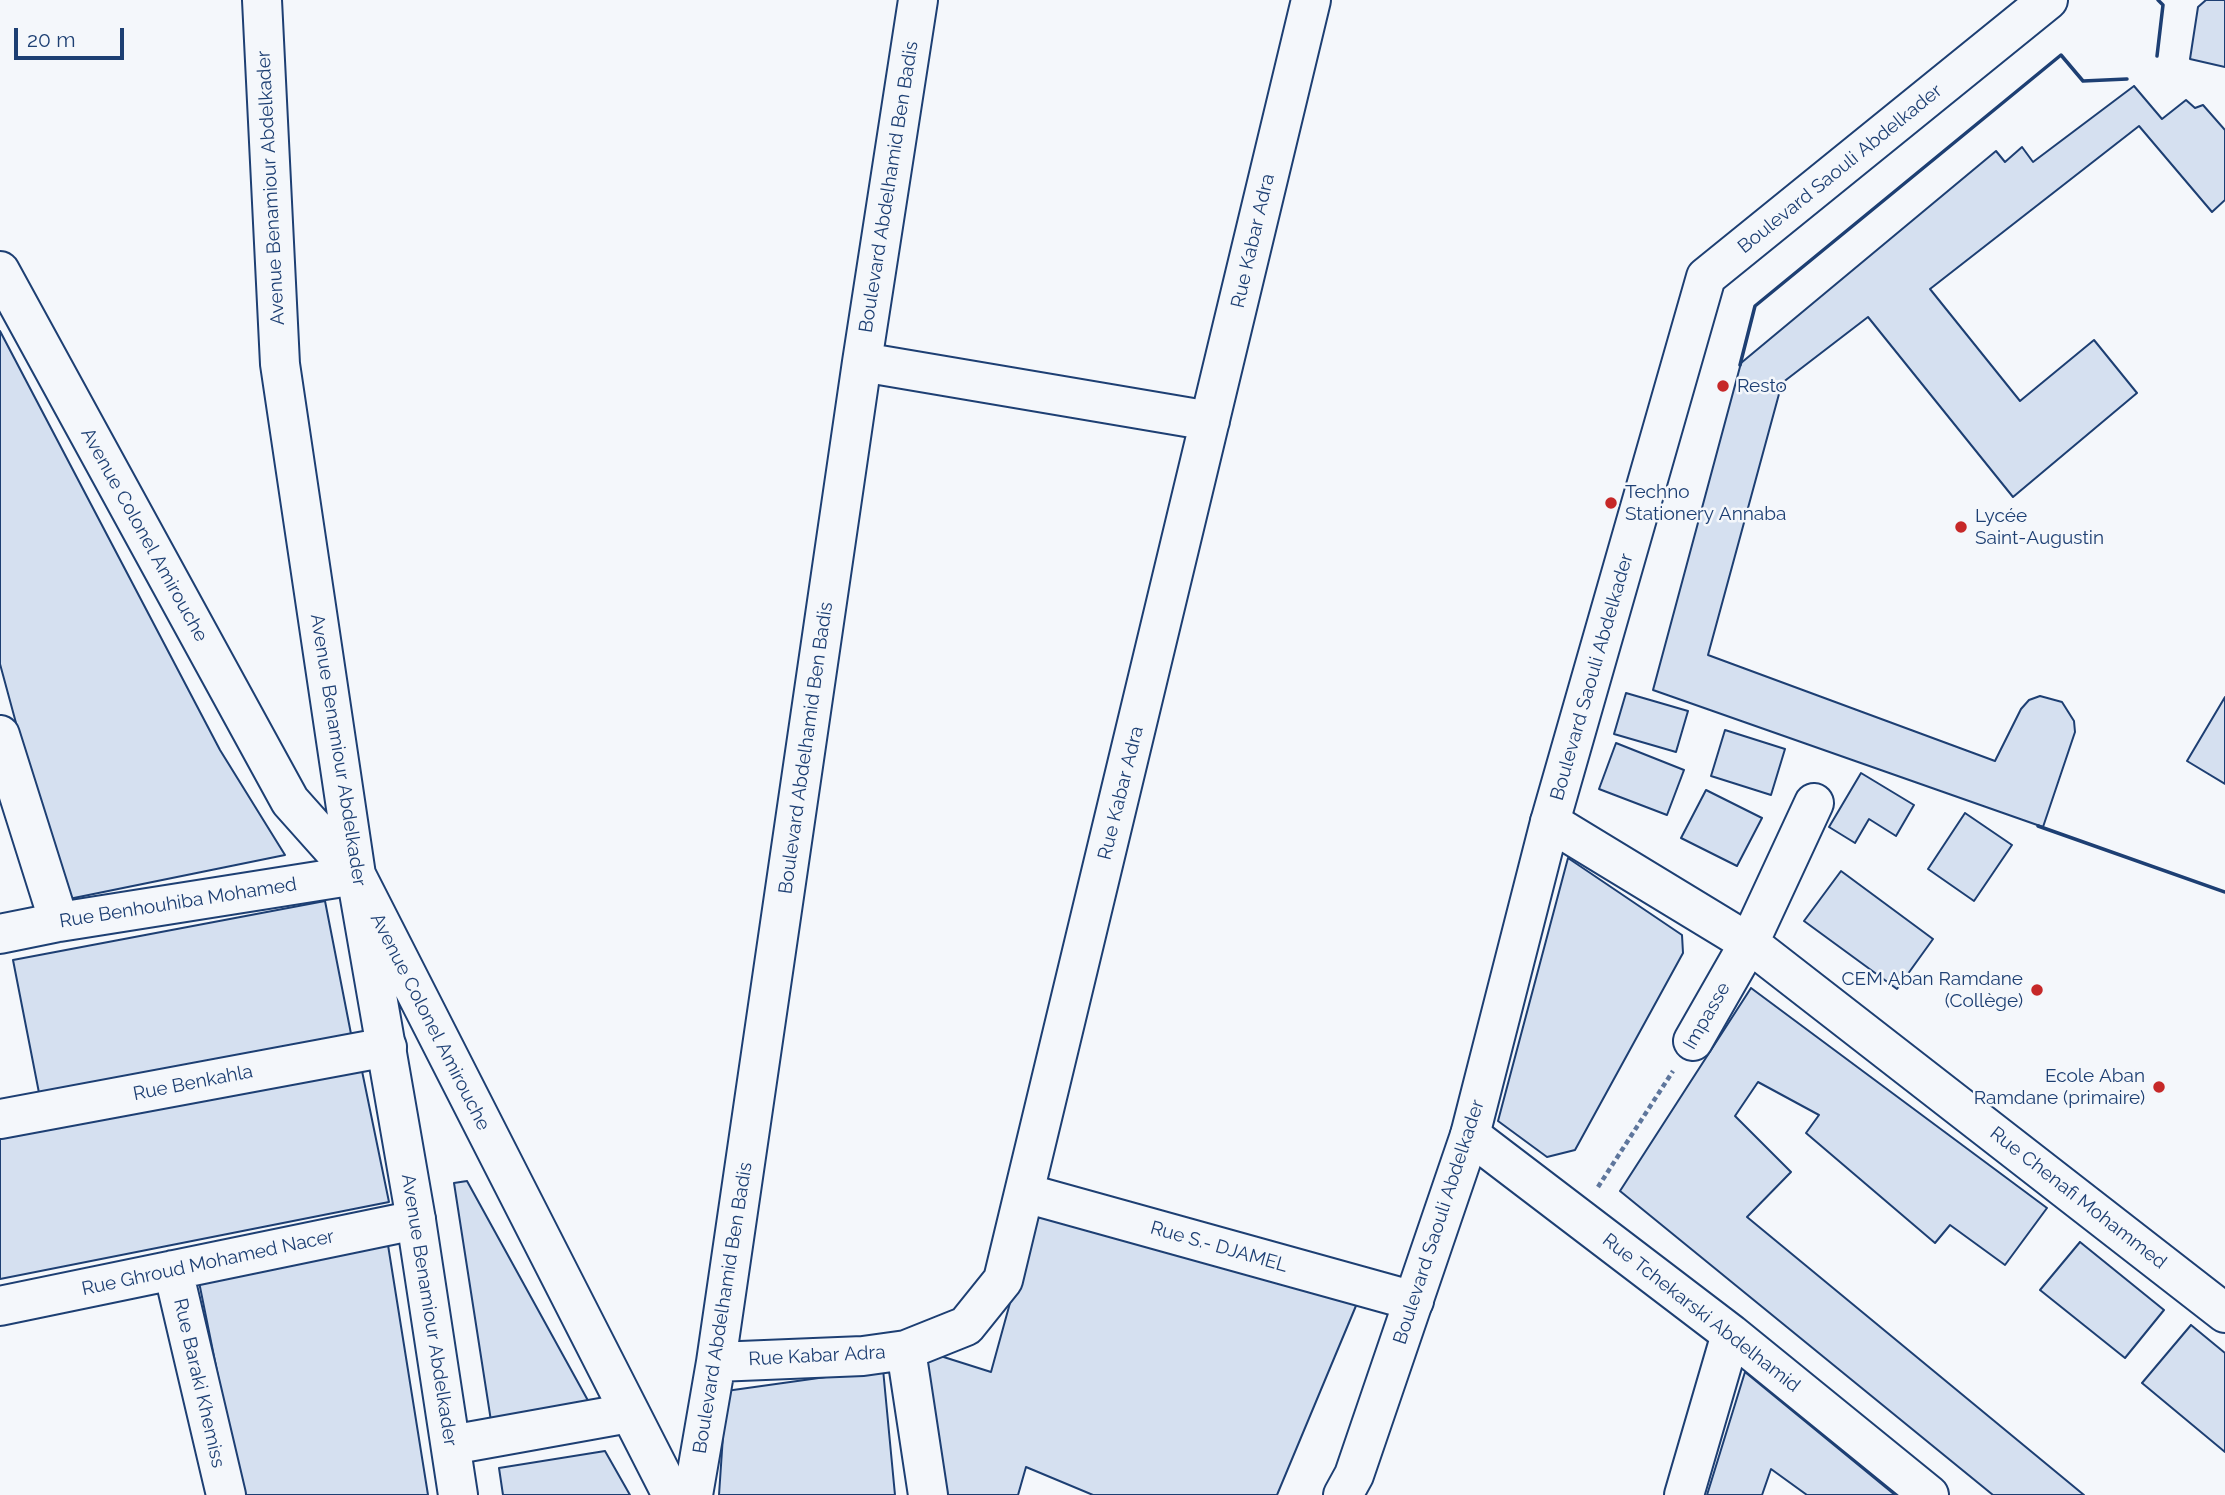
<!DOCTYPE html>
<meta charset="utf-8">
<style>
body{margin:0}
#map{position:relative;width:2225px;height:1495px;overflow:hidden;background:#f4f7fb;font-family:Raleway,sans-serif}
canvas{display:block}
.scale{position:absolute;left:14px;top:28px;width:110px;height:32px;box-sizing:border-box;border:4px solid #1d3f73;border-top:0;padding-left:9px;font-size:21px;line-height:24px;white-space:nowrap;color:#1d3f73;-webkit-text-stroke:5px #f4f7fb;paint-order:stroke}
</style>
<div id="map">
<canvas width="2225" height="1495"></canvas>
<div class="scale">20 m</div>
</div>
<script>
const c = document.querySelector('canvas').getContext('2d');
c.lineJoin = 'round';
function paint(path, color) { c.fillStyle = color; c.fill(path, 'evenodd'); }
const toPath = rows => new Path2D(rows.map(r => 'M' + r).join(''));
function strokePath(path, color, width, dash) { c.strokeStyle = color; c.lineWidth = width; c.lineCap = dash ? 'butt' : 'round'; c.setLineDash(dash || []); c.stroke(path); }
function label(font, color, halo, rows, align = 'center') {
  c.font = font + ' Raleway,sans-serif'; c.lineWidth = 5; c.setLineDash([]); c.textBaseline = 'middle'; c.strokeStyle = halo; c.fillStyle = color; for (const [text, x, y, turn = 0] of rows) {
    c.save(); c.translate(x, y); c.rotate((+turn || 0) * Math.PI / 180); c.textAlign = isNaN(turn) ? turn : align; if (halo) c.strokeText(text, 0, 0); c.fillText(text, 0, 0); c.restore();
  }
}
const building = toPath([
 [2206,0,2225,0,2225,67,2190,59,2198,7,2206,0],
 [2134,86,2162,119,2186,100,2195,108,2203,105,2225,130,2225,200,2212,212,2139,126,1930,289,2020,401,2094,340,2137,393,2013,497,1868,317,1782,383,1708,655,1995,761,2021,709,2029,700,2040,696,2062,702,2074,721,2075,732,2043,827,1653,690,1741,363,1996,151,2005,162,2022,147,2033,162,2134,86],
 [0,331,220,750,285,855,64,900,0,664,0,331],
 [1626,693,1688,711,1676,752,1614,734,1626,693],
 [2225,697,2225,784,2187,761,2225,697],
 [1725,730,1785,749,1771,795,1711,776,1725,730],
 [1616,743,1684,770,1667,815,1599,789,1616,743],
 [1861,773,1914,805,1896,836,1869,819,1855,843,1829,827,1861,773],
 [1706,790,1762,818,1737,866,1681,838,1706,790],
 [1965,813,2012,845,1974,901,1928,869,1965,813],
 [1568,858,1682,935,1683,953,1575,1150,1547,1157,1498,1121,1568,858],
 [1841,871,1933,939,1897,989,1804,921,1841,871],
 [325,901,353,1044,41,1103,13,960,325,901],
 [1751,988,2047,1208,2005,1265,1950,1225,1935,1243,1806,1133,1819,1115,1758,1082,1735,1116,1791,1172,1747,1217,2084,1495,1993,1495,1620,1191,1751,988],
 [362,1071,389,1202,0,1279,0,1138,362,1071],
 [467,1181,591,1406,491,1421,454,1183,467,1181],
 [1035,1212,1358,1301,1277,1495,1093,1495,1026,1467,1018,1495,946,1495,922,1374,931,1353,991,1372,1035,1212],
 [2080,1242,2164,1310,2125,1358,2040,1290,2080,1242],
 [388,1245,428,1495,242,1495,199,1282,388,1245],
 [2191,1325,2225,1353,2225,1452,2142,1383,2191,1325],
 [883,1369,895,1495,719,1495,726,1391,883,1369],
 [1745,1372,1895,1495,1807,1495,1771,1469,1762,1495,1707,1495,1745,1372],
 [605,1451,630,1495,503,1495,499,1468,605,1451]
]);
paint(building, '#d5e0f0');
strokePath(building, '#1d3f73', 2);
const minor = toPath([
 [862,362,1210,421],
 [0,735,59,922],
 [1550,822,1749,943,2225,1313],
 [0,934,59,922,356,875],
 [1693,1041,1749,943,1814,803],
 [0,1119,387,1047],
 [1470,1135,1731,1334,1929,1495],
 [1025,1193,1414,1301],
 [173,1270,226,1495],
 [0,1306,416,1220],
 [906,1350,928,1495],
 [716,1362,863,1356,906,1350,966,1326,1003,1280,1311,0],
 [451,1445,629,1413],
 [693,1495,716,1362,862,362,918,0],
 [1684,1495,1731,1334]
]);
const major = toPath([
 [262,0,280,364,356,875,416,1220,458,1495],
 [0,271,290,801,356,875,672,1495],
 [1343,1495,1354,1475,1470,1135,1550,822,1706,277,2048,0]
]);
strokePath(minor, '#1d3f73', 42);
strokePath(major, '#1d3f73', 42);
strokePath(toPath([
 [1598,1187,1673,1071]
]), '#5e769c', 4.5, [5, 3.5]);
strokePath(minor, '#f4f7fb', 38);
strokePath(major, '#f4f7fb', 38);
strokePath(toPath([
 [2157,56,2163,5,2158,0],
 [1740,365,1755,306,2061,55,2083,81,2127,79],
 [2038,826,2225,892]
]), '#1d3f73', 3.5);
for (const [x, y, r, color] of [
 [1723,386,7,"#c62828"],
 [1611,503,7,"#c62828"],
 [1961,527,7,"#c62828"],
 [2037,990,7,"#c62828"],
 [2159,1087,7,"#c62828"]
]) { const dot = new Path2D(); dot.arc(x, y, r, 0, 2 * Math.PI); c.fillStyle = color; c.fill(dot); strokePath(dot, '#f4f7fb', 2.5); }
label('19px', '#1d3f73', '#f4f7fb', [
 ["Boulevard Saouli Abdelkader",1840,169,-39],
 ["Boulevard Abdelhamid Ben Badis",889,187,-81],
 ["Avenue Benamiour Abdelkader",271,188,-93],
 ["Rue Kabar Adra",1253,241,-77],
 ["Avenue Colonel Amirouche",144,535,61],
 ["Boulevard Saouli Abdelkader",1592,677,-74],
 ["Boulevard Abdelhamid Ben Badis",806,748,-82],
 ["Avenue Benamiour Abdelkader",338,750,81],
 ["Rue Kabar Adra",1121,793,-76],
 ["Rue Benhouhiba Mohamed",178,903,-9],
 ["Impasse",1707,1016,-60],
 ["Avenue Colonel Amirouche",430,1022,63],
 ["Rue Benkahla",193,1083,-11],
 ["Rue Chenafi Mohammed",2078,1198,38],
 ["Boulevard Saouli Abdelkader",1439,1222,-72],
 ["Rue S.- DJAMEL",1219,1247,16],
 ["Rue Ghroud Mohamed Nacer",208,1263,-12],
 ["Boulevard Abdelhamid Ben Badis",723,1308,-81],
 ["Avenue Benamiour Abdelkader",429,1310,81],
 ["Rue Tchekarski Abdelhamid",1701,1313,38],
 ["Rue Kabar Adra",817,1356,-3],
 ["Rue Baraki Khemiss",199,1383,77]
]);
label('19px', '#1d3f73', '#f4f7fb', [
 ["Resto",1737,386],
 ["Techno",1625,492],
 ["Stationery Annaba",1625,514],
 ["Lycée",1975,516],
 ["Saint-Augustin",1975,538],
 ["CEM Aban Ramdane",2023,979,"right"],
 ["(Collège)",2023,1001,"right"],
 ["Ecole Aban",2145,1076,"right"],
 ["Ramdane (primaire)",2145,1098,"right"]
], 'left');
</script>
